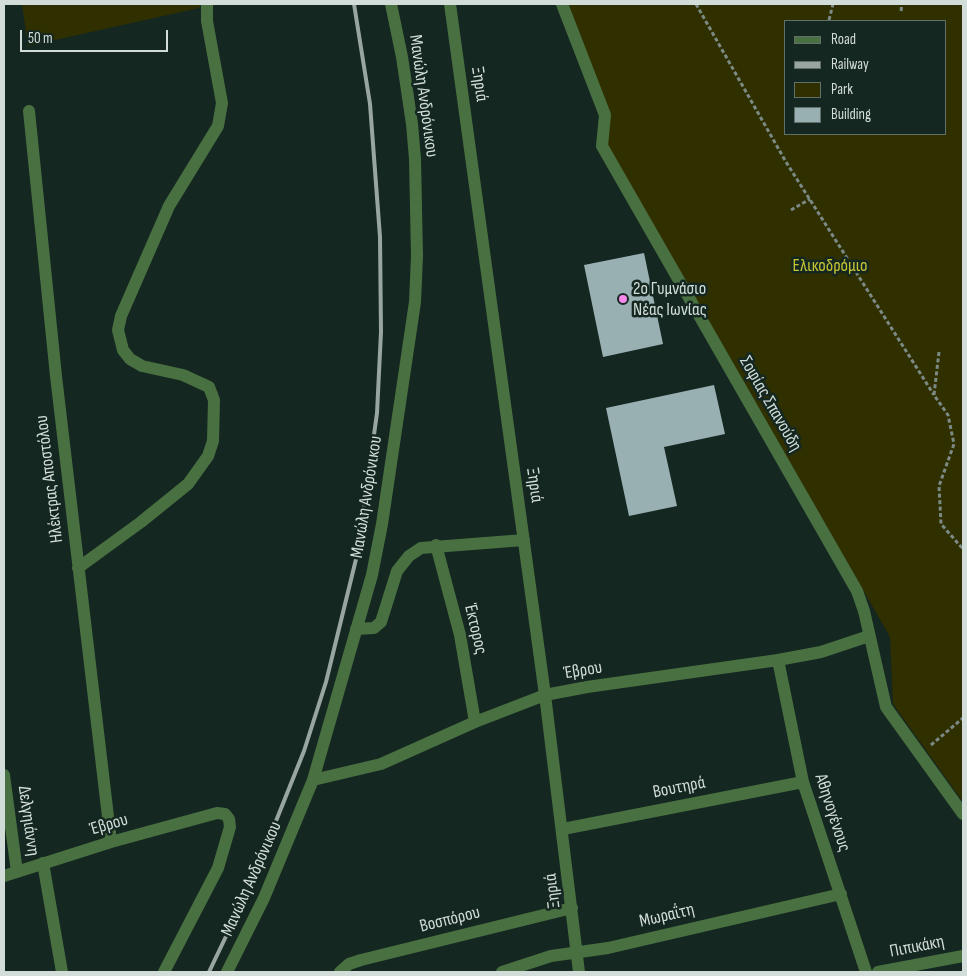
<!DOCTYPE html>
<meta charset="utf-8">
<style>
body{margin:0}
#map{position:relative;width:967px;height:976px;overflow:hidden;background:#152721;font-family:"Sofia Sans Condensed",sans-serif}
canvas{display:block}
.frame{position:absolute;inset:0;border:5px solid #d2ddd9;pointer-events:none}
.legend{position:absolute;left:784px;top:20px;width:162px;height:115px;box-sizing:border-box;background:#152721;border:1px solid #61706b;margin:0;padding:6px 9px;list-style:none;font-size:15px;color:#d2ddd9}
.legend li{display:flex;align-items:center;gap:10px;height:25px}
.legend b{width:25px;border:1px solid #61706b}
.scale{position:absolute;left:20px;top:30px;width:148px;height:22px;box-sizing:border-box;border:2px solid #d2ddd9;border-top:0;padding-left:6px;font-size:15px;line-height:18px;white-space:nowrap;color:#d2ddd9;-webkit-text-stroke:4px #152721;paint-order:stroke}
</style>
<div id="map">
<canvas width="967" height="976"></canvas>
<div class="frame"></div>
<ul class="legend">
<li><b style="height:6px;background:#497041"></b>Road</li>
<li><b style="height:6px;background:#98a5a0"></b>Railway</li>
<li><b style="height:14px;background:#302f00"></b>Park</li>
<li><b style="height:14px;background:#99b0b3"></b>Building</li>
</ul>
<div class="scale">50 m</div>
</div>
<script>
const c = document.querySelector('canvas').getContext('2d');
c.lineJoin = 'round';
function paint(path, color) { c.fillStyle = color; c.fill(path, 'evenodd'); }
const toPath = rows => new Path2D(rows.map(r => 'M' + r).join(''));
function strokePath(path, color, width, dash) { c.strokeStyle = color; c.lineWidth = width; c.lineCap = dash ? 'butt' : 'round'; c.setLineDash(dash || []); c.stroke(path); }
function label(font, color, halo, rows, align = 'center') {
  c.font = font + ' "Sofia Sans Condensed",sans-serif'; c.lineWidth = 5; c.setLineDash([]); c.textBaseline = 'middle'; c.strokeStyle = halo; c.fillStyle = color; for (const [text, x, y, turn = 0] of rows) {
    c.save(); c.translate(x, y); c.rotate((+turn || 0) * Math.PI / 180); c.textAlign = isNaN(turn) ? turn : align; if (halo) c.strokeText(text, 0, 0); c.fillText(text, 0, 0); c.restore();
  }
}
paint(toPath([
 [22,4,201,4,199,8,28,46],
 [568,4,963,4,963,802,893,704,890,637,607,144],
 [786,21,946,21,946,134,786,134]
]), '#302f00');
paint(toPath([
 [644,253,663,344,603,357,584,265],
 [714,385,725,434,664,447,677,506,629,516,606,408]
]), '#99b0b3');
strokePath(toPath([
 [696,4,786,162,934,395],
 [901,11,902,4],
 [829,20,833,4],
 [791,210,810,199],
 [939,352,934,395,948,415,954,444,939,486,941,524,963,549],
 [931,745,963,718]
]), '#7b8a85', 3, [4, 2.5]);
strokePath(toPath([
 [450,4,545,695,579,972],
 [562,4,605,115,602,146,857,591,864,611,886,707,963,814],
 [29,111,56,376,111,842],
 [436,545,460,635,475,722],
 [78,568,141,522,188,484,208,456,213,441,214,400,209,387,183,375,142,366,130,359,123,350,118,330,121,316,169,206,218,126,222,103,207,21,207,4],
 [356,629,374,628,381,622,397,571,409,556,421,548,524,540],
 [778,660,803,782,866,972],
 [4,775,17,872],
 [313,780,381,764,475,722,545,695,587,687,778,660,821,652,869,636],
 [563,829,803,782],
 [43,863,62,972],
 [4,876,111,842,217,813,225,814,229,819,230,827,218,868,164,972],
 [227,972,264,898,313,780,372,575,382,524,415,302,417,256,415,159,412,124,402,57,391,4],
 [340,972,349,964,361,960,572,908],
 [502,972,551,956,608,948,841,894],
 [878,972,963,956]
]), '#497041', 12);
strokePath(toPath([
 [209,972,250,886,304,751,326,682,358,551,377,413,381,332,380,237,370,104,354,4]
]), '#98a5a0', 4);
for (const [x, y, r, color] of [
 [623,299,5,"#f788eb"]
]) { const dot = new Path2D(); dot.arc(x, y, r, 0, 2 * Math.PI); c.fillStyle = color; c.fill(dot); strokePath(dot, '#152721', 2); }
label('18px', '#d2ddd9', '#152721', [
 ["Ξηριά",479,84,82],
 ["Μανώλη Ανδρόνικου",423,96,82],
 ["Σοφίας Σπανούδη",770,404,60],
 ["Ηλέκτρας Αποστόλου",50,479,-97],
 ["Ξηριά",534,485,82],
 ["Μανώλη Ανδρόνικου",367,497,-81],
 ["Έκτορος",475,629,77],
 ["Έβρου",583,671,-9],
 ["Βουτηρά",679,788,-11],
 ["Αθηνογένους",832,813,72],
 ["Δελγηιάννη",28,821,82],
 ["Έβρου",109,825,-16],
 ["Μανώλη Ανδρόνικου",252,879,-66],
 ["Ξηριά",553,891,-97],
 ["Μωραΐτη",667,916,-13],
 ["Βοσπόρου",450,920,-14],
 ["Πιπικάκη",917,947,-11]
]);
label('18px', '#c7c633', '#152721', [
 ["Ελικοδρόμιο",830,266]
]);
label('18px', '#d2ddd9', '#152721', [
 ["2ο Γυμνάσιο",633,289],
 ["Νέας Ιωνίας",633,310]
], 'left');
</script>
